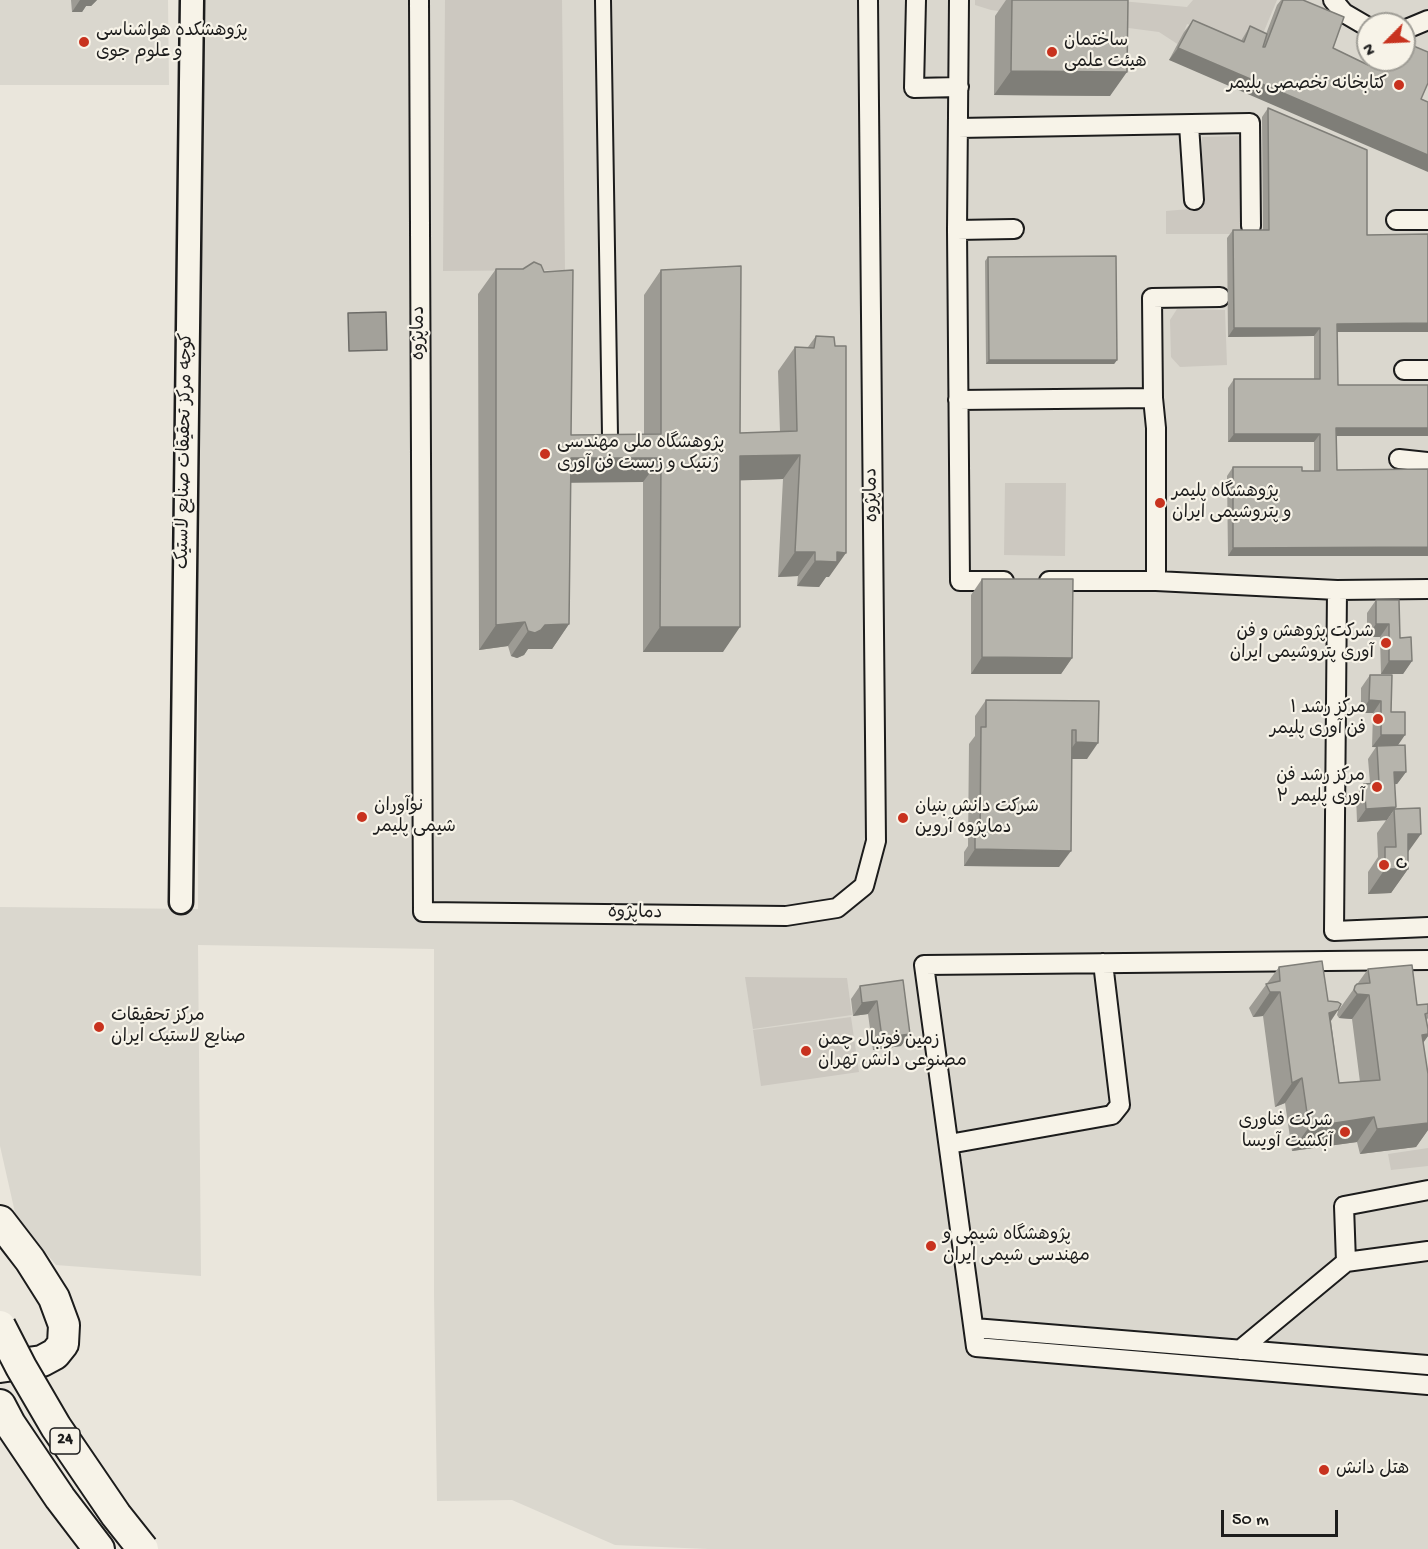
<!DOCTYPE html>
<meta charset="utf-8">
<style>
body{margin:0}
#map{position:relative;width:1428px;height:1549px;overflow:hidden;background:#eae6dc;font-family:"Gochi Hand",sans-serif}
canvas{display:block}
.north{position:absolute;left:1356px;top:12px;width:60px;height:60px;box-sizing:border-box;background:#f7f3e8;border:2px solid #9f9d96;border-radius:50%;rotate:246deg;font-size:16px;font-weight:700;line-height:24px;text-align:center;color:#1c1c1c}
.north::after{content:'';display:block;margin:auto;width:21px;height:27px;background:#c8321e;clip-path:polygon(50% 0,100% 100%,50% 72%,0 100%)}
.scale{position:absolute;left:1221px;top:1510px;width:117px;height:27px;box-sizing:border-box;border:3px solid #1c1c1c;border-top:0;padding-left:8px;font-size:18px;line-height:21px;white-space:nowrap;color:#1c1c1c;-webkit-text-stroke:4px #f7f3e8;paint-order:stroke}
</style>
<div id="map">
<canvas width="1428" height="1549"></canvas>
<div class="north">N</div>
<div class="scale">50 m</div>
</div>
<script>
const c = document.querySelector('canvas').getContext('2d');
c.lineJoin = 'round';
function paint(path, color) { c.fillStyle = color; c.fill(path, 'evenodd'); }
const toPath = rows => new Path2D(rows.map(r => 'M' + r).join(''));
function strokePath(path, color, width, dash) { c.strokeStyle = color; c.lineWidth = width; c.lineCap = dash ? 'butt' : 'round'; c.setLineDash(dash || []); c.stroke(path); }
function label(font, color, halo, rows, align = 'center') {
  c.font = font + ' "Gochi Hand","Playpen Sans Arabic",sans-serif'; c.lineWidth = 4.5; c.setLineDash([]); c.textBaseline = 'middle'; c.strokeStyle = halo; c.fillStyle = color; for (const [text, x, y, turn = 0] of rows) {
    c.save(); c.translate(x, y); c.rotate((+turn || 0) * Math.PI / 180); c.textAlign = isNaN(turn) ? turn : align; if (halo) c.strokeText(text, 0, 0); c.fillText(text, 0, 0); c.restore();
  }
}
paint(toPath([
 [0,0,168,0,169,85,0,85],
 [199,0,1428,0,1428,1549,708,1549,615,1545,512,1500,437,1501,434,1295,434,949,198,945,201,1276,56,1265,16,1217,0,1146,0,907,198,909],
 [1368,24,1404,24,1404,60,1368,60]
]), '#dad7ce');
paint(toPath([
 [445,0,562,0,565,270,443,271],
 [975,0,1110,0,1187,7,1193,0,1277,0,1262,36,1243,41,1187,24,1179,45,1159,32,991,10,975,5],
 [1240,136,1243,234,1166,234,1166,211,1201,208,1202,137],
 [1177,309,1225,310,1227,365,1180,367,1171,357,1170,320],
 [1005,483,1066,483,1065,556,1004,555],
 [745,977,847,978,852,1015,753,1029],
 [851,1017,859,1072,761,1086,753,1030],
 [1428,1148,1428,1166,1391,1170,1388,1154]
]), '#ccc8c0');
const water = toPath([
 [386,312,387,350,349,351,348,313,386,312]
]);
paint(water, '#a3a19a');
strokePath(water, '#6d6c68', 1.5);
const pedestrian = toPath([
 [603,0,610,435]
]);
const minor = toPath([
 [419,0,423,912,786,916,837,908,864,886,876,841,868,0],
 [916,0,914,88,959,87],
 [959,0,957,230,960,581,1004,581],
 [1333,0,1344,13,1368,27],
 [1404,30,1428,20],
 [1189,125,1194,200],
 [958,128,1250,123,1251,226],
 [1396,220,1428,220],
 [957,230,1014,229],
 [1404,370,1428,370],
 [1153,398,1156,428,1156,581],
 [958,400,1153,398,1152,298,1220,297],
 [1399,459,1428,462],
 [1049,581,1156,581,1337,590,1334,931,1428,927],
 [1337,590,1428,589],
 [1428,960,924,965,976,1347,1428,1385],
 [949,1144,1112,1115,1120,1105,1103,963],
 [1428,1190,1344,1206,1346,1262,1428,1251],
 [974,1328,1428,1365],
 [1240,1350,1346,1262]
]);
const tertiary = toPath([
 [181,902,192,0]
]);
const trunk = toPath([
 [0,1221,30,1260,54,1298,64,1325,63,1344,55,1354,42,1361,0,1367],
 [0,1405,10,1424,60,1498,99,1549]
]);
strokePath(pedestrian, '#1c1c1c', 18);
strokePath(minor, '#1c1c1c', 22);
strokePath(tertiary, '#1c1c1c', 27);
strokePath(trunk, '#1c1c1c', 34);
strokePath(pedestrian, '#f7f3e8', 14);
strokePath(minor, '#f7f3e8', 18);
strokePath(tertiary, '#f7f3e8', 22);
strokePath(trunk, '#f7f3e8', 30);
const trunkBridge = toPath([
 [0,1326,21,1367,56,1427,116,1515,143,1549]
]);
strokePath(trunkBridge, '#1c1c1c', 34, []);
strokePath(trunkBridge, '#f7f3e8', 30);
paint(toPath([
 [71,0,97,0,91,6,86,6,82,12,72,12],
 [1006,0,1128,0,1110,96,994,95,995,16],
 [1281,0,1303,0,1333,48,1365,63,1368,57,1368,60,1404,60,1428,83,1169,60,1184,32,1193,20,1241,41,1250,26,1266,34,1277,5],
 [1268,108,1337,332,1338,385,1428,436,1336,436,1337,470,1428,469,1428,556,1228,556,1227,476,1233,467,1314,471,1314,442,1228,442,1228,388,1234,379,1314,379,1314,336,1228,337,1227,238,1233,230,1263,230,1262,117],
 [988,257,1117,360,1114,364,986,364,985,261],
 [496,269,571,435,644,434,644,295,661,270,740,433,780,432,778,371,795,347,808,347,816,336,829,577,826,577,819,587,797,586,798,576,778,577,783,479,740,480,723,652,643,652,643,482,570,482,569,624,552,649,528,649,524,655,517,658,511,656,508,646,479,650,478,294],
 [982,579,1072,658,1061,674,971,674,971,595],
 [1376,600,1400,638,1412,661,1403,674,1381,674,1380,637,1367,637,1367,613],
 [1370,675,1391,712,1398,745,1406,772,1397,784,1394,784,1396,807,1387,820,1357,822,1356,796,1364,784,1370,783,1368,759,1376,747,1372,747,1373,713,1361,713,1361,688],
 [986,700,1099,701,1087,759,1072,759,1059,867,964,866,964,852,968,846,969,744,975,736,975,716],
 [1394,809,1408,852,1408,869,1391,893,1368,894,1368,872,1378,857,1377,833],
 [1279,967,1328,1001,1338,1010,1331,1021,1339,1083,1360,1082,1352,1019,1339,1018,1337,1015,1338,1011,1368,969,1417,1005,1428,1004,1428,1018,1426,1021,1428,1029,1428,1036,1423,1042,1428,1074,1428,1130,1416,1147,1360,1154,1357,1142,1292,1151,1285,1103,1275,1107,1263,1016,1253,1017,1249,1008],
 [903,980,901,1046,873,1050,868,1014,853,1016,851,999,860,986]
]), '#9d9b94');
paint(toPath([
 [80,0,97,0,91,6,86,6,82,12,72,12],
 [1178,48,1428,155,1428,172,1169,60],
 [1011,71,1127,72,1110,96,994,95],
 [1428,323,1428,332,1332,332,1337,324],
 [1234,328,1320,328,1314,336,1228,337],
 [989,360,1117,360,1114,364,986,364],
 [1336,428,1428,428,1428,436,1331,436],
 [1234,434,1320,434,1314,442,1228,442],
 [800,455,783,479,723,481,740,456],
 [571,458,661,458,643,482,553,483],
 [1428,547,1428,556,1228,556,1233,548],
 [795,552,815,552,798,576,778,577],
 [837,552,846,553,829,577,826,577,819,587,797,586,815,561],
 [525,622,508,646,479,650,496,625],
 [569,624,552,649,528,649,524,655,517,658,511,656,528,631,545,625],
 [1376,624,1389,624,1380,637,1367,637],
 [660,627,740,627,723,652,643,652],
 [982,657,1072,658,1061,674,971,674],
 [1389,661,1412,661,1403,674,1381,674],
 [1369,700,1381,701,1373,713,1361,713],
 [1381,735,1405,735,1396,748,1372,747],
 [1076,742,1098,743,1087,759,1064,759],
 [1394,772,1406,772,1397,784,1385,785],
 [1396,807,1387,820,1357,822,1366,809],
 [1408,834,1421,834,1403,859],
 [975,849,1071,851,1059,867,964,866],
 [1385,869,1408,869,1391,893,1368,894],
 [1270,992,1280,992,1263,1016,1253,1017],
 [1357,994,1369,995,1352,1019,1339,1018],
 [877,1001,868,1014,853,1016,862,1003],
 [1338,1010,1321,1035,1329,1013],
 [910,1034,901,1046,873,1050,882,1038],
 [1428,1034,1428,1036,1412,1059,1422,1035],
 [1302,1078,1285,1103,1275,1107,1292,1083],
 [1374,1117,1357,1142,1292,1151,1309,1127],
 [1428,1123,1428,1130,1416,1147,1360,1154,1377,1129]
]), '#7f7e78');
const building = toPath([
 [1012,0,1128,0,1127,72,1011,71,1012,0],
 [1283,0,1303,0,1344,17,1333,48,1368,65,1370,60,1404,60,1404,42,1428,52,1428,83,1421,99,1428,102,1428,155,1178,48,1193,20,1244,42,1250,26,1267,34,1263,47,1265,47,1283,0],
 [1268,108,1367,150,1367,235,1428,234,1428,323,1337,324,1338,385,1428,385,1428,428,1336,428,1337,470,1428,469,1428,547,1233,548,1233,467,1302,467,1302,471,1320,471,1320,434,1234,434,1234,379,1320,379,1320,328,1234,328,1233,230,1269,230,1268,108],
 [1116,256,1117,360,989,360,988,257,1116,256],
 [534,262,541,265,544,272,573,270,571,435,661,434,661,270,741,266,740,433,797,431,795,347,814,348,816,336,834,337,835,346,846,346,846,553,837,552,837,562,815,561,815,552,795,552,800,455,740,456,740,627,660,627,661,458,571,458,569,624,545,625,541,630,535,633,528,631,525,622,496,625,496,269,523,269,534,262],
 [982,579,1073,579,1072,658,982,657,982,579],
 [1376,600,1399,600,1400,638,1411,637,1412,661,1389,661,1389,624,1376,624,1376,600],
 [1370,675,1392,675,1391,712,1405,712,1405,735,1381,735,1381,701,1369,700,1370,675],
 [986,700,1099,701,1098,743,1076,742,1076,730,1072,730,1071,851,975,849,975,836,980,836,981,727,986,727,986,700],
 [1405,745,1406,772,1394,772,1396,807,1366,809,1364,784,1379,783,1377,746,1405,745],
 [1420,808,1421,834,1408,834,1408,869,1385,869,1385,847,1396,847,1394,809,1420,808],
 [1322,961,1328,1001,1338,1002,1341,1004,1338,1010,1329,1013,1339,1083,1380,1080,1369,995,1357,994,1354,990,1355,986,1357,984,1370,983,1368,969,1412,965,1417,1005,1428,1004,1428,1013,1425,1014,1428,1029,1428,1034,1422,1035,1428,1074,1428,1123,1377,1129,1374,1117,1309,1127,1302,1078,1292,1083,1280,992,1270,992,1266,984,1280,981,1279,967,1322,961],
 [903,980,910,1034,882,1038,877,1001,862,1003,860,986,903,980]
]);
paint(building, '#b6b4ac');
strokePath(building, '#7f7e78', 1.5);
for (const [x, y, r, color] of [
 [84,42,6,"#c8321e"],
 [1052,52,6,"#c8321e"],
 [1399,85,6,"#c8321e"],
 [545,454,6,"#c8321e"],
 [1160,503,6,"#c8321e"],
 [1386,643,6,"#c8321e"],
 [1378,719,6,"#c8321e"],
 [1377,787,6,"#c8321e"],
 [362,817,6,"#c8321e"],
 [903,818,6,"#c8321e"],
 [1384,865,6,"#c8321e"],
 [99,1027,6,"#c8321e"],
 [806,1051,6,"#c8321e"],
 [1345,1132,6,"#c8321e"],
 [931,1246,6,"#c8321e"],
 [1324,1470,6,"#c8321e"]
]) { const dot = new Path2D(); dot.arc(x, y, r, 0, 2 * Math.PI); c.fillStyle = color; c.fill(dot); strokePath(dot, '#f7f3e8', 2); }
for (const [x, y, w] of [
 [65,1441,30]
]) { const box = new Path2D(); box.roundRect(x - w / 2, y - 13, w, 26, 4.5); c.fillStyle = '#f7f3e8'; c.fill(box); strokePath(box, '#1c1c1c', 1.5); }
label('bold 16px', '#1c1c1c', null, [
 ["24",65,1441]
]);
label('18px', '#1c1c1c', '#f7f3e8', [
 ["پژوهشکده هواشناسی",96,32],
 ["و علوم جوی",96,53],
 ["ساختمان",1064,42],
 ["هیئت علمی",1064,63],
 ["کتابخانه تخصصی پلیمر",1387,85,"right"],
 ["پژوهشگاه ملی مهندسی",557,444],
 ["ژنتیک و زیست فن آوری",557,465],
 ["پژوهشگاه پلیمر",1172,493],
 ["و پتروشیمی ایران",1172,514],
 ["شرکت پژوهش و فن",1374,633,"right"],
 ["آوری پتروشیمی ایران",1374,654,"right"],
 ["۱ مرکز رشد",1366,709,"right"],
 ["فن آوری پلیمر",1366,730,"right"],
 ["مرکز رشد فن",1365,777,"right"],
 ["آوری پلیمر ۲",1365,798,"right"],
 ["نوآوران",374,807],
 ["شیمی پلیمر",374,828],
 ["شرکت دانش بنیان",915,808],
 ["دماپژوه آروین",915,829],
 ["C",1396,865],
 ["مرکز تحقیقات",111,1017],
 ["صنایع لاستیک ایران",111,1038],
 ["زمین فوتبال چمن",818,1041],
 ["مصنوعی دانش تهران",818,1062],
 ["شرکت فناوری",1333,1122,"right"],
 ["آبکشت آویسا",1333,1143,"right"],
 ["پژوهشگاه شیمی و",943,1236],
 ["مهندسی شیمی ایران",943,1257],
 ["هتل دانش",1336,1470]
], 'left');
label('18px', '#1c1c1c', '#f7f3e8', [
 ["دماپژوه",420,333,-90],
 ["کوچه مرکز تحقیقات صنایع لاستیک",186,451,-89],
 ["دماپژوه",873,495,-91],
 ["دماپژوه",635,914,1]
]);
</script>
